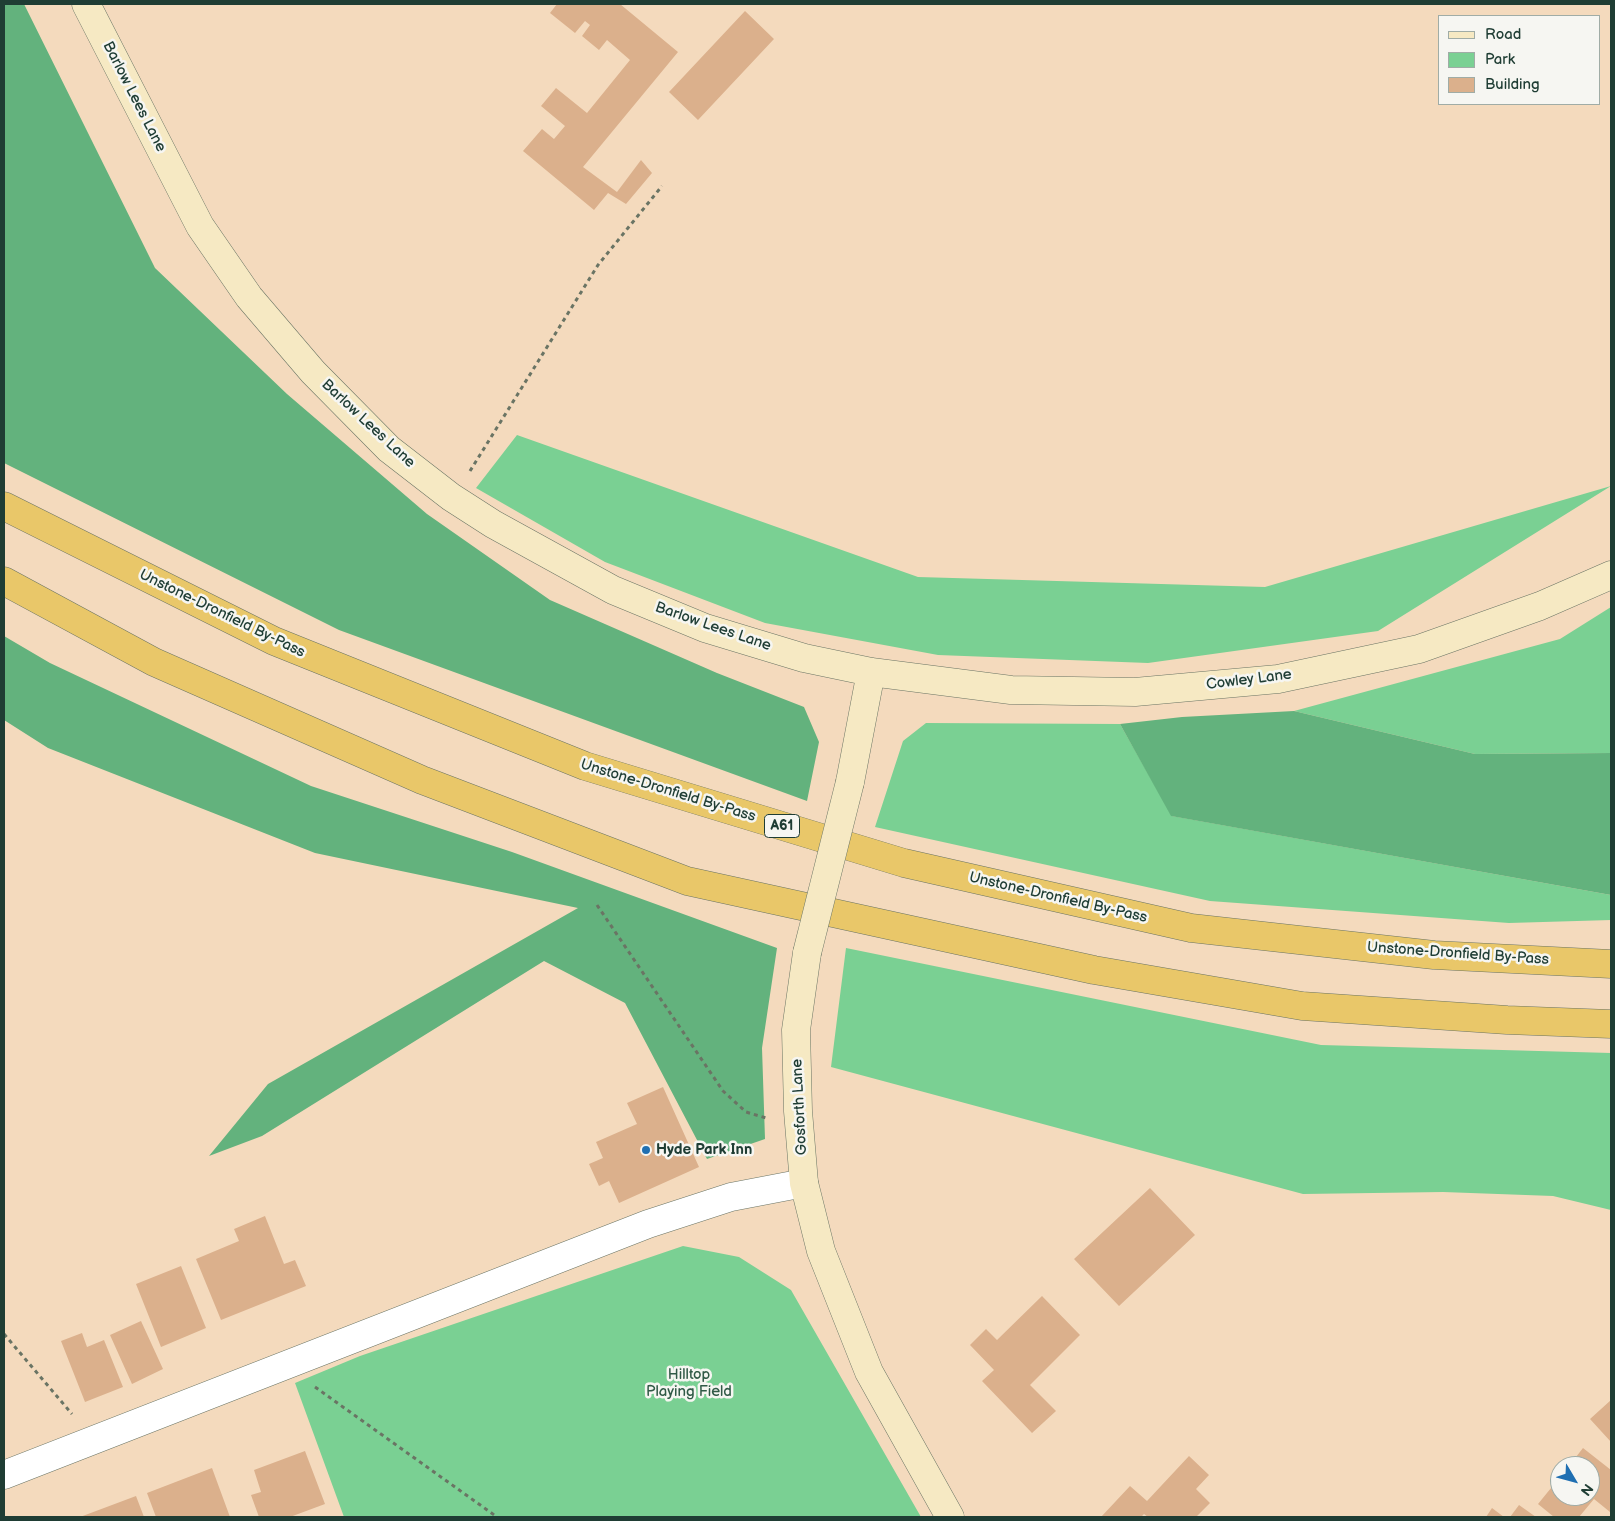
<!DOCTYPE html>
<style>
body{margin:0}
#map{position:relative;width:1615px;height:1521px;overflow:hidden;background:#f4dabd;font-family:"Balsamiq Sans",sans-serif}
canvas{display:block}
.frame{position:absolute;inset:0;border:5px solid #1f3d34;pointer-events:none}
.legend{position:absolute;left:1438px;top:15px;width:162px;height:90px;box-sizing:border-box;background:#f6f6f2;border:1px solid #a0aca6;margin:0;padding:6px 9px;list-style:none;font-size:15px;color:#1f3d34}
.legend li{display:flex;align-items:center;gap:10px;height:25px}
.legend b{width:25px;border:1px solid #a0aca6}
.north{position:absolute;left:1550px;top:1456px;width:50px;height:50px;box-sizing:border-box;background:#f6f6f2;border:1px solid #a0aca6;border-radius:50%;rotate:127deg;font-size:14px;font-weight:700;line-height:20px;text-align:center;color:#1f3d34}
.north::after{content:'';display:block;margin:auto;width:18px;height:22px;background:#1f6fb2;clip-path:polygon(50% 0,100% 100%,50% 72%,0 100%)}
</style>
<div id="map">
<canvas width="1615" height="1521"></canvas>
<div class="frame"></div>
<ul class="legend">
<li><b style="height:6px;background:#f6e9c3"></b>Road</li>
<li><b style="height:14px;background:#7ad093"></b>Park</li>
<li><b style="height:14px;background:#dbb08c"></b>Building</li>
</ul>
<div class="north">N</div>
</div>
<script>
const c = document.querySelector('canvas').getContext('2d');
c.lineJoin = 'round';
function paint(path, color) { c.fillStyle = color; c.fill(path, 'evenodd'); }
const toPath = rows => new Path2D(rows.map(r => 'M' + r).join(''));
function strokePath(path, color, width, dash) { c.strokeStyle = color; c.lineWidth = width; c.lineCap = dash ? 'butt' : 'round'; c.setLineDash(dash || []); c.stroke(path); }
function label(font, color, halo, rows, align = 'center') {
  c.font = font + ' "Balsamiq Sans",sans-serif'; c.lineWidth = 5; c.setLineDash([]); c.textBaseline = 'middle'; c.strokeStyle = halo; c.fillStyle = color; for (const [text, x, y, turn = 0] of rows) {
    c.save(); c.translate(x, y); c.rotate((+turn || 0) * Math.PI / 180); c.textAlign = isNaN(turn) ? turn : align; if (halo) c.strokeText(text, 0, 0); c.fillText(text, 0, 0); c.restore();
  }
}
paint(toPath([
 [517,435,918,577,1265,587,1611,486,1378,631,1148,663,938,655,765,623,605,562,476,488],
 [1611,607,1611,753,1475,754,1294,711,1560,639],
 [926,723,1120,724,1172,816,1611,895,1611,920,1509,923,1210,901,875,827,903,741],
 [846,948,1321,1045,1611,1053,1611,1210,1553,1196,1443,1192,1303,1194,831,1067],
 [683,1246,739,1257,791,1290,921,1517,344,1517,295,1383,360,1356]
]), '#7ad093');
paint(toPath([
 [4,4,24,4,155,268,287,394,427,514,550,600,717,673,804,707,819,742,807,801,339,630,4,463],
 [4,636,50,663,311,786,512,852,777,948,762,1048,765,1139,707,1159,625,1003,544,961,262,1136,209,1156,268,1084,578,908,315,853,48,748,4,720],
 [1294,711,1475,754,1611,753,1611,895,1171,816,1120,724,1182,717]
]), '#63b27d');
paint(toPath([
 [557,4,620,4,678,52,583,167,617,192,641,160,652,173,626,204,608,193,594,210,523,151,542,129,554,139,565,126,541,106,556,88,587,113,630,60,607,40,599,50,582,36,590,25,585,21,575,33,550,13],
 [745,11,774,39,698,120,669,92],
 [663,1087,699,1167,619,1203,609,1181,599,1186,589,1164,603,1158,596,1142,637,1124,627,1103],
 [1150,1188,1195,1235,1119,1306,1074,1259],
 [265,1216,284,1264,295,1260,306,1286,221,1320,196,1259,239,1241,234,1229],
 [181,1266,206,1328,161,1347,136,1284],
 [1042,1296,1080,1335,1030,1385,1056,1411,1032,1433,982,1381,994,1370,970,1345,986,1329,997,1340],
 [141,1321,163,1369,132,1384,110,1335],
 [82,1333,87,1347,104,1340,123,1387,85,1402,61,1341],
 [1611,1400,1611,1442,1590,1419],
 [1583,1448,1611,1470,1611,1510,1610,1512,1594,1499,1579,1517,1554,1517,1538,1504,1560,1477,1560,1496,1590,1496,1590,1466,1569,1466],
 [305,1451,325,1504,290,1517,259,1517,251,1495,261,1492,254,1470],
 [1189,1456,1209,1475,1196,1489,1210,1503,1196,1517,1148,1517,1144,1514,1141,1517,1101,1517,1130,1486,1147,1501],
 [212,1468,230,1517,156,1517,147,1493],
 [136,1496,144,1517,80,1517],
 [1519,1505,1536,1517,1510,1517],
 [1492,1508,1504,1517,1486,1517]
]), '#dbb08c');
const street = toPath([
 [4,1475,648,1224,731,1197,804,1183]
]);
const secondary = toPath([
 [86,4,200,226,249,297,313,372,389,449,451,497,493,524,613,590,705,628,804,658,871,672,1011,690,1135,692,1278,679,1419,649,1540,606,1611,575],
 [850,782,871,672],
 [807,953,796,1030,798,1111,804,1183,821,1251,869,1372,950,1517]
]);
const highway = toPath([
 [4,506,274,641,585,766,904,863,1191,928,1434,955,1611,964],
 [4,581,154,662,422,780,687,881,1094,970,1302,1006,1507,1020,1611,1024]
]);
strokePath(street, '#6a7464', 29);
strokePath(secondary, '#6a7464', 29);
strokePath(highway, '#6a7464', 29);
strokePath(toPath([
 [470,471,598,265,662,186],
 [597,905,723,1091,746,1112,766,1118],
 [4,1334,72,1414],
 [315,1387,497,1517]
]), '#6a7464', 3, [4, 4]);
strokePath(street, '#fff', 28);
strokePath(secondary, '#f6e9c3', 28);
strokePath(highway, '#e9c769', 28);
const secondaryBridge = toPath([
 [807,953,850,782]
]);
strokePath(secondaryBridge, '#6a7464', 29, []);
strokePath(secondaryBridge, '#f6e9c3', 28);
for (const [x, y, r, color] of [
 [646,1150,5,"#1f6fb2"]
]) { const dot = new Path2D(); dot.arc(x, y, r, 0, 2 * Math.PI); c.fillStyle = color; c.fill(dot); strokePath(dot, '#f6f6f2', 2); }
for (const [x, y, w] of [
 [782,826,35]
]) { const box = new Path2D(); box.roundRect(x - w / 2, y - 11.5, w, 23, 4); c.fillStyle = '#f6f6f2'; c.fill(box); strokePath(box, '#1f3d34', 1); }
label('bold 14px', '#1f3d34', null, [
 ["A61",782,826]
]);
label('15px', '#1f3d34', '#f6f6f2', [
 ["Barlow Lees Lane",134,97,63],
 ["Barlow Lees Lane",368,424,43],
 ["Unstone-Dronfield By-Pass",222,614,26],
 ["Barlow Lees Lane",713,627,19],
 ["Cowley Lane",1249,680,-7],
 ["Unstone-Dronfield By-Pass",668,791,17],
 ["Unstone-Dronfield By-Pass",1058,898,13],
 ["Unstone-Dronfield By-Pass",1458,954,4],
 ["Gosforth Lane",800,1107,-93]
]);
label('bold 15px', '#1f3d34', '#f6f6f2', [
 ["Hyde Park Inn",656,1150]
], 'left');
label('15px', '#315a47', '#f6f6f2', [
 ["Hilltop",689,1375],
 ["Playing Field",689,1392]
]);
</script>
